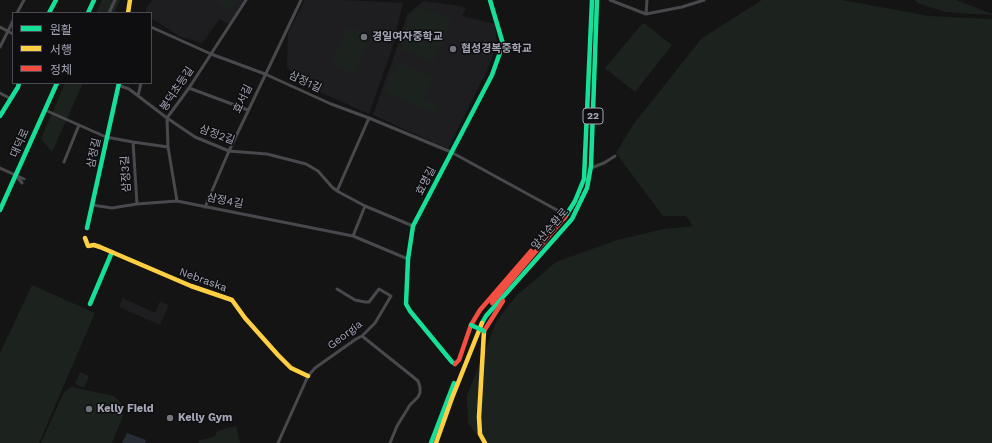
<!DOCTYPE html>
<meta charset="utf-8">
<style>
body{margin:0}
#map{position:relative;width:992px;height:443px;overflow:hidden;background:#141414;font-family:"Work Sans","Noto Sans KR",sans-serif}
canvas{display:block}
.legend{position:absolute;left:12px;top:12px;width:140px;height:72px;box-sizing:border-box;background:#0e0e10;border:1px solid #4a4b52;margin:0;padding:5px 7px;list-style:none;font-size:12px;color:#a4a6b5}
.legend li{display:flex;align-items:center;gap:8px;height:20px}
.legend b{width:20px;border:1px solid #4a4b52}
</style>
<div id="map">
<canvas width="992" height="443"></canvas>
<ul class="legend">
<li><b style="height:5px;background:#16e098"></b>원활</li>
<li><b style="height:5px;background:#ffcf43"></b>서행</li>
<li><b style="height:5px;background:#f24e42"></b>정체</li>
</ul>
</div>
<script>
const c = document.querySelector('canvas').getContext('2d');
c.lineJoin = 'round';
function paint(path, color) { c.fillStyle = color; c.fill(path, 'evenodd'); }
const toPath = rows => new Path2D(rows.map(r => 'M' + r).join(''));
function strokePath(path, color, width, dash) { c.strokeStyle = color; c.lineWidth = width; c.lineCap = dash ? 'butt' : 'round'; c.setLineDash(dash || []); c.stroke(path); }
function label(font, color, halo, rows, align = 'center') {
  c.font = font + ' "Work Sans","Noto Sans KR",sans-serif'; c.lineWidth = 3; c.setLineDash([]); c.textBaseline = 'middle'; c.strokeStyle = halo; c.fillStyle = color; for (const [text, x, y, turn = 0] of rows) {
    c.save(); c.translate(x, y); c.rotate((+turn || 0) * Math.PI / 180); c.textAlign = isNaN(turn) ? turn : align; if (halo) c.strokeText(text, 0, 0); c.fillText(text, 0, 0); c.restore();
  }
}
paint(toPath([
 [152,0,244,0,228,24,220,19,202,43,179,36,151,18,151,13,147,13,146,9],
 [305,0,343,0,403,3,392,49,369,114,304,85,287,67,288,33],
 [423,1,454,5,466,8,462,16,495,24,497,45,487,70,448,149,373,115,395,53,407,15],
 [123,298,155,313,160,301,169,305,160,325,119,307]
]), '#1e1e20');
paint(toPath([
 [102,0,120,0,114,13,96,13],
 [216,0,237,0,230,10],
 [762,0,842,0,929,16,992,19,992,443,483,443,468,423,467,396,496,322,516,296,556,262,617,240,664,229,693,226,686,216,663,216,616,153,633,125,702,38],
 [915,0,956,0,992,14,992,15,945,12,918,3],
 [419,7,452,19,433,62,402,49,409,14],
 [642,24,645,24,672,45,635,92,605,68],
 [348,27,370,36,354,72,349,73,331,65],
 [397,62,434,77,424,99,437,105,433,113,384,92],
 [65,83,83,83,52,152,41,139],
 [32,285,95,313,39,443,0,443,0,353],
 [80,372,89,376,84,388,75,384],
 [72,387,114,396,121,403,123,416,112,443,41,443,64,392],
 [236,426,240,443,199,443,199,441,215,436,217,431]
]), '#1c231e');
paint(toPath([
 [127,433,146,440,145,443,122,443]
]), '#272d35');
strokePath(toPath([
 [610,0,646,14],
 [17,13,24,0],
 [109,13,115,0],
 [646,14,682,7,704,0],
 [646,14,647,0],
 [0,27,13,34],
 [151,27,211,54,265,74,331,104,369,118,451,152,566,215],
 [0,47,13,21],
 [118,85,129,89,167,118,195,137,229,151,267,154,306,164,318,171,332,187,337,191,365,206,413,226],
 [189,88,248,110],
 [0,93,11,99],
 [138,96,141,83],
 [45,110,106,137,133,142,168,147],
 [133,142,137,204],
 [64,162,79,125],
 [0,168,24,179],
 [591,168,604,163,615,156],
 [17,177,22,183],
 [337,191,369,118],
 [177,201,168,147,167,118,189,88,246,0],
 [92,205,112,208,137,204,177,201,353,236,408,259],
 [205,207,229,151,301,0],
 [353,236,365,206],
 [362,336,412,376,418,381,420,387,420,393,418,397,410,405,397,426,390,443],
 [278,443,308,376,315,368,356,339,362,336,375,323,391,296,379,289,369,302,365,302,355,300,337,289]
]), '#48484d', 3);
strokePath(toPath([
 [49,13,56,0],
 [88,13,94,0],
 [0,116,18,87,19,83],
 [0,210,57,83],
 [565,217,575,201,584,179,592,0],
 [87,228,119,83],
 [90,304,112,252],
 [482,323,486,316,572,219,587,188,591,166,597,0],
 [455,364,452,362,410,311,406,304,408,259,413,226,492,75,503,44,490,0],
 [431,443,454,383]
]), '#16e098', 4.5);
strokePath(toPath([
 [128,13,130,0],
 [85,238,88,246,94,245,100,247,191,286,232,300,245,318,278,355,291,368,308,376],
 [484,331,479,417,480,434,485,443],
 [436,443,452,398,482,323]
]), '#ffcf43', 4.5);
strokePath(toPath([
 [492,303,565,217],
 [484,331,503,301],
 [455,364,459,360,471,325,480,310,531,251]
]), '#f24e42', 4.5);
strokePath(toPath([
 [471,325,484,331]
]), '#16e098', 4.5);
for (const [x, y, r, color] of [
 [364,37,4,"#72737d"],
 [453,49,4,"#72737d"],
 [89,409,4,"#72737d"],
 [170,418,4,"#72737d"]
]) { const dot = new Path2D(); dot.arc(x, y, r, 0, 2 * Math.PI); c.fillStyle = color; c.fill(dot); strokePath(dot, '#0e0e10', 1.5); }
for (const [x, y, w] of [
 [593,116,20]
]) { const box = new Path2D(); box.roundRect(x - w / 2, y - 8, w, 16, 3); c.fillStyle = '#0e0e10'; c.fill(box); strokePath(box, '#a4a6b5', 1); }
label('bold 10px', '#a4a6b5', null, [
 ["22",593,116]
]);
label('bold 11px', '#a4a6b5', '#0e0e10', [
 ["경일여자중학교",372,37],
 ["협성경복중학교",461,49],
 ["Kelly Field",97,409],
 ["Kelly Gym",178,418]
], 'left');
label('11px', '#a4a6b5', '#0e0e10', [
 ["삼정1길",305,82,25],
 ["봉덕초등길",177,89,-56],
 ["효서길",243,99,-65],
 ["삼정2길",217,135,20],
 ["대덕로",20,143,-66],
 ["삼정길",94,153,-78],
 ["삼정3길",126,174,-93],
 ["효명길",426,181,-63],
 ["삼정4길",225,201,11],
 ["앞산순환로",550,229,-50],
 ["Nebraska",203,280,20],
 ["Georgia",345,335,-37]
]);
</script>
